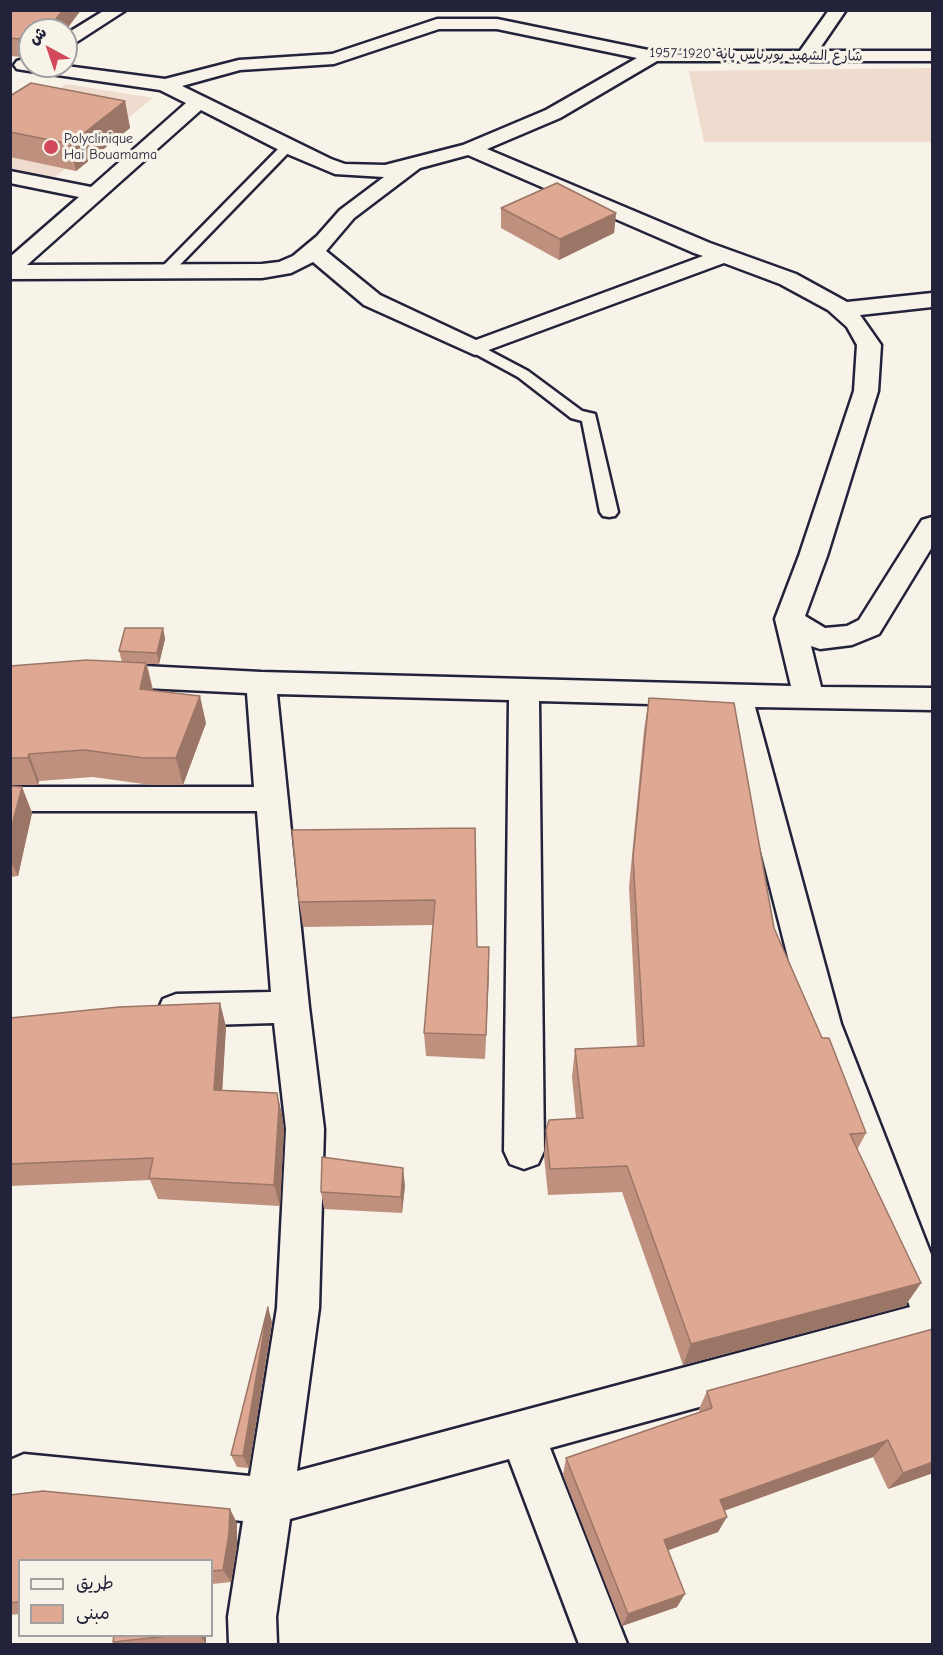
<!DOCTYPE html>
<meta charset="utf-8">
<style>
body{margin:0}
#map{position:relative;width:943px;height:1655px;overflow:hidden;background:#f7f3e8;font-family:"Comic Neue","Playpen Sans Arabic",sans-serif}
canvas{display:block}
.frame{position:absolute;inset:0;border:12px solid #22223b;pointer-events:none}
.legend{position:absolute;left:18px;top:1559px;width:195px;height:78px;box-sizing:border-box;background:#f7f3e8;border:2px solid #a29fa3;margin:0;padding:8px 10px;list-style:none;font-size:18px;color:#22223b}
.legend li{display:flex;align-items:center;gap:12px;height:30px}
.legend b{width:30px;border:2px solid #a29fa3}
.north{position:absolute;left:18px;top:18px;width:60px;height:60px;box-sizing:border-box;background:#f7f3e8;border:2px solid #a29fa3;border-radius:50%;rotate:320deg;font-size:16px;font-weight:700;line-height:24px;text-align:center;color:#22223b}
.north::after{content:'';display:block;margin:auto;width:21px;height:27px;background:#d1495b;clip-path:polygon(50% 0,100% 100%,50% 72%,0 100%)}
</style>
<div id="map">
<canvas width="943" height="1655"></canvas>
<div class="frame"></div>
<ul class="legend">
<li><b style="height:8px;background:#f7f3e8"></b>طريق</li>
<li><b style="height:16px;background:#dea893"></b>مبنى</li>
</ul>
<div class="north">ش</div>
</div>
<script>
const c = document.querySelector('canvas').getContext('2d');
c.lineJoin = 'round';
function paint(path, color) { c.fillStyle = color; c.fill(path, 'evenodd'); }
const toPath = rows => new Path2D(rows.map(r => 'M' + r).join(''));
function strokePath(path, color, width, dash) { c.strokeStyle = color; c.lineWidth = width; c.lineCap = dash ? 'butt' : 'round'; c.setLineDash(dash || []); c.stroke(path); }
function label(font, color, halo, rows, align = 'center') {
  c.font = font + ' "Comic Neue","Playpen Sans Arabic",sans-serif'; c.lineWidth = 6; c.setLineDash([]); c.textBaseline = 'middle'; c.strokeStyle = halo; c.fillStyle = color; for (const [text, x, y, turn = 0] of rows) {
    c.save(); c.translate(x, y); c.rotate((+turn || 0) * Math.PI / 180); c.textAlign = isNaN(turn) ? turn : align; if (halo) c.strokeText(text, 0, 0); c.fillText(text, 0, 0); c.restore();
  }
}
paint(toPath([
 [932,68,932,142,704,142,689,71],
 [66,84,153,98,55,177,11,169,11,125]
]), '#f0dcce');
const lane = toPath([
 [287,143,293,147,291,150,171,274,161,274,159,271,161,268,283,144,287,143],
 [475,343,528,371,582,411,595,414,618,512,615,516,609,517,603,516,600,512,582,421,571,418,518,377,470,351,467,348,475,343]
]);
const street = toPath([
 [105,10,126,10,72,45,66,46,66,34,105,10],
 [829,10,846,10,818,51,932,51,932,61,657,61,560,118,487,149,710,243,796,274,847,302,932,293,932,307,860,315,881,345,878,391,827,556,805,616,825,628,847,626,859,620,922,520,932,517,932,547,879,634,852,645,820,649,811,646,821,687,932,688,932,710,755,707,841,1024,932,1257,932,1343,550,1448,627,1644,579,1644,509,1459,290,1519,276,1617,277,1644,229,1644,228,1617,243,1521,26,1500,10,1507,10,1460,24,1454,250,1476,277,1308,286,1129,274,1023,176,1026,163,1021,158,1010,163,999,176,994,271,992,257,811,10,811,10,787,254,787,247,693,105,686,94,683,90,675,94,667,105,664,261,672,791,686,775,619,799,556,854,391,857,345,847,327,828,310,780,284,724,263,475,355,364,305,313,262,291,273,262,278,10,279,10,257,79,197,10,183,10,171,91,187,186,103,160,90,23,70,17,69,14,65,17,61,30,57,30,66,66,66,165,79,239,60,332,54,437,19,497,19,653,51,800,51,829,10],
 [439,29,497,29,637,58,546,110,463,145,385,165,345,164,331,159,182,86,240,70,334,64,439,29],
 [201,110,285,153,335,174,384,177,340,210,317,236,293,256,279,262,262,264,27,265,201,110],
 [468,155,694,253,703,256,476,340,380,295,326,251,354,218,420,168,468,155],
 [277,694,509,700,504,1151,510,1164,524,1169,538,1164,544,1151,539,701,724,706,805,1024,910,1307,297,1471,319,1308,324,1129,309,1007,277,694]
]);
strokePath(lane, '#22223b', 5);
strokePath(street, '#22223b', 5);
paint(lane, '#f7f3e8');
paint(street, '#f7f3e8');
paint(toPath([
 [10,10,81,10,66,30,22,57,10,56],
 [10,96,125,101,130,128,76,171,10,157],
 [501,208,616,213,614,233,559,260,501,228],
 [163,628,165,639,159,664,147,664,153,690,206,723,183,785,151,785,93,777,39,781,38,785,10,785,10,666,122,662,119,651],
 [649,698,774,928,822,1038,866,1133,857,1150,921,1283,905,1306,683,1365,622,1192,548,1195,544,1156,546,1130,576,1118,572,1077,575,1049,637,1047,629,887,644,730],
 [10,786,22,787,32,813,18,876,10,877],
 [475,828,477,947,489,972,485,1059,426,1056,424,1033,433,925,303,927,299,902],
 [220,1003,226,1027,222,1090,277,1093,282,1115,284,1129,280,1206,158,1199,150,1180,10,1186,10,1018],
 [405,1185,402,1213,324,1209,321,1192],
 [272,1322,249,1468,237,1467,231,1455],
 [933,1329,933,1473,888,1489,873,1457,724,1511,718,1532,668,1550,677,1607,622,1626,563,1475,566,1458,700,1412,699,1409,707,1391],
 [10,1495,237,1523,237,1546,231,1582,212,1584,212,1560,20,1560,20,1614,10,1615],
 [114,1635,206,1635,206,1644,116,1644,113,1642]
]), '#bf907e');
paint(toPath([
 [63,10,81,10,66,30,39,30],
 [30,34,30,55,22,57,18,39],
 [125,101,130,128,76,171,70,144],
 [616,213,614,233,559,260,560,239],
 [163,628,165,639,159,664,157,653],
 [146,663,153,691,140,689],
 [200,696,206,723,183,785,176,758],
 [29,754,39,781,38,785,28,758],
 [22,787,32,813,18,876,10,860,10,833],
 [489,947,489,972,485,1059,486,1035],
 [220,1003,226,1027,221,1112,214,1090],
 [277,1093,282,1115,284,1129,280,1206,274,1185],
 [403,1168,405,1185,402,1213,401,1197],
 [921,1283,905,1306,683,1365,691,1344],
 [268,1307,272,1322,249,1468,243,1456],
 [888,1440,873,1457,712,1515,720,1500],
 [933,1462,933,1473,888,1489,903,1473],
 [230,1509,237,1523,237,1546,231,1582,223,1570],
 [727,1517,718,1532,658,1554,664,1540],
 [685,1594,677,1607,622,1626,628,1614],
 [199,1635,206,1635,206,1644]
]), '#9b7667');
const building = toPath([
 [10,10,63,10,52,24,39,30,30,30,30,34,18,39,10,38,10,10],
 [31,83,125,101,70,144,10,132,10,96,31,83],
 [557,183,616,213,560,239,501,208,557,183],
 [125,628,163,628,157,653,119,651,125,628],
 [87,660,146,663,140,689,200,696,176,758,144,758,84,750,29,754,28,758,10,758,10,666,87,660],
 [649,698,734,703,774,928,822,1038,829,1038,866,1133,850,1134,921,1283,691,1344,627,1166,550,1169,546,1130,549,1120,583,1118,575,1049,644,1046,633,857,649,698],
 [10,786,22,787,10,833,10,786],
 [475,828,477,947,489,947,486,1035,424,1033,435,900,299,902,292,830,475,828],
 [220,1003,214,1090,277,1093,279,1107,274,1185,149,1178,153,1158,10,1164,10,1018,119,1007,220,1003],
 [322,1157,403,1168,401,1197,321,1192,322,1157],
 [268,1307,243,1456,231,1455,268,1307],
 [933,1329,933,1462,903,1473,888,1440,720,1500,727,1517,664,1540,685,1594,628,1614,566,1458,712,1408,707,1391,933,1329],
 [43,1491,230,1509,229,1533,223,1570,212,1571,212,1560,20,1560,20,1602,10,1603,10,1495,43,1491],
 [114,1635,178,1635,113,1642,114,1635]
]);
paint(building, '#dea893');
strokePath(building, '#9b7667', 1.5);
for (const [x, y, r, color] of [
 [51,147,8,"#d1495b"]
]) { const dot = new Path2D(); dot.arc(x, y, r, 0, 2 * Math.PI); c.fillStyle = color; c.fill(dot); strokePath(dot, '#f7f3e8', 2); }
label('14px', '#22223b', '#f7f3e8', [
 ["شارع الشهيد بوبرناس ياية 1920-1957",756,55,1]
]);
label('14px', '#22223b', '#f7f3e8', [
 ["Polyclinique",64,139],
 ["Hai Bouamama",64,155]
], 'left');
</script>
